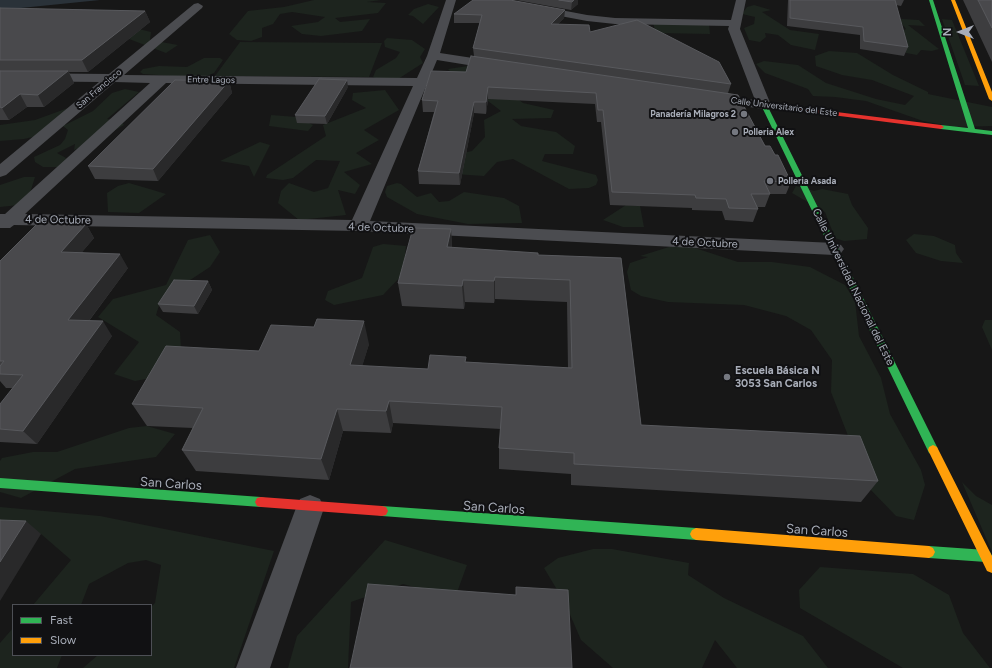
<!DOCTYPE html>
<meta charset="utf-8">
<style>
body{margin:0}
#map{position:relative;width:992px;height:668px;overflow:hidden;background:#171717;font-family:Figtree,sans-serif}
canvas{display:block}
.legend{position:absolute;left:12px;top:604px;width:140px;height:52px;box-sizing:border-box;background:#111113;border:1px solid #4d4f55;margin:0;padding:5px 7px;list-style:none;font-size:12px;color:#a8adb8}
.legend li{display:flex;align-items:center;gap:8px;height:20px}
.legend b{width:20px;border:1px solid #4d4f55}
.north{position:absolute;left:940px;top:12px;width:40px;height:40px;-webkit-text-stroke:3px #111113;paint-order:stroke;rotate:270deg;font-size:11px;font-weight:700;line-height:16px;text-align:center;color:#a8adb8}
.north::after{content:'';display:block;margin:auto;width:14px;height:18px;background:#a8adb8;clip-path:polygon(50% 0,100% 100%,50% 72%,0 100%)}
</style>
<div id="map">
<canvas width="992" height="668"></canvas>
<ul class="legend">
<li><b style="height:5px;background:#30b455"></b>Fast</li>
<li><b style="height:5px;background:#ff9f0a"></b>Slow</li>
</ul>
<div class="north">N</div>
</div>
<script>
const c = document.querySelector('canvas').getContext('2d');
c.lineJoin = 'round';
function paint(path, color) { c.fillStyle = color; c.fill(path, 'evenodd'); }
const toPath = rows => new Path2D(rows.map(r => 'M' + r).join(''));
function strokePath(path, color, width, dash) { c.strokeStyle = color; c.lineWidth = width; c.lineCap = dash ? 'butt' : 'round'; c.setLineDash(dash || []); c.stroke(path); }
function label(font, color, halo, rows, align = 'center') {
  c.font = font + ' Figtree,sans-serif'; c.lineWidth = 4; c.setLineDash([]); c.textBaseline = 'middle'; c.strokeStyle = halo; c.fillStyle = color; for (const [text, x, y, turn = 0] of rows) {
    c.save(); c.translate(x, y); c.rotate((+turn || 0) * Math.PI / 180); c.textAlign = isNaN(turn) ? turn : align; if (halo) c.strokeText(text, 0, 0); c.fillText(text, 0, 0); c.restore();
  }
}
paint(toPath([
 [314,0,381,0,367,2,386,3,378,13,335,18,340,22,370,19,362,31,321,36,302,34,291,26,318,22,325,17,292,12,280,14,273,24,262,28,262,37,251,41,237,40,229,34,248,11,284,7],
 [428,4,439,7,423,24,413,16,408,15,414,9],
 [754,5,771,10,762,12,790,30,819,34,815,50,791,45,778,35,765,33,766,37,760,42,749,40,744,28,754,24,755,17,742,14,747,7],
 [902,19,919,20,925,26,908,25,939,49,932,51,921,50,917,55,906,53,900,46,906,38,900,32,906,29,899,20],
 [942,19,952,20,979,86,965,85],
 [107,21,151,32,150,40,178,45,166,53,129,39,102,41],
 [653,23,709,24,710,34,656,33],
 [387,38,412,40,425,49,420,57,423,63,398,79,383,81,373,77,376,70,396,58,400,52,385,47,384,41],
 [240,42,382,43,369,77,215,76],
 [829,51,857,53,893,75,928,92,928,94,992,107,992,126,954,127,923,121,866,101,835,97,813,96,808,89,765,73,756,64,764,61,798,65,826,83,876,99,905,105,914,96,872,80,842,75,816,66,815,56],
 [204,58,220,58,223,60,214,73,201,78,143,74,140,72,143,69,159,66,187,67],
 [475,65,523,103,554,110,551,118,512,119,521,126,556,132,575,146,573,154,545,154,542,161,596,175,598,180,596,185,589,188,569,189,513,159,497,162,484,176,454,174,454,155,472,151,485,137,484,120,501,111,488,101,481,88,459,80,448,69],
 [125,89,139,92,107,119,120,120,124,125,98,140,74,150,75,144,57,153,66,158,64,164,59,167,43,167,35,162,34,157,60,145,65,139,68,130,63,126,46,134,24,139,0,141,0,125,35,120,68,108,65,125,93,111,112,93],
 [385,90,399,110,364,130,379,140,356,153,372,164,344,172,360,185,355,194,338,190,346,215,299,220,278,203,281,191,289,183,314,192,328,188,340,161,316,160,293,178,283,180,266,178,267,175,326,136,323,125,366,108,352,100,353,93],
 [271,115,297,117,313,125,308,131,269,126],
 [260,142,270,145,254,177,249,166,220,161],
 [24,177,35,177,30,193,19,205,0,207,0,185],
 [129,183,153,190,166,194,139,213,108,212,107,193,118,186],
 [397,183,401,184,417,197,431,193,439,202,449,201,464,192,504,198,519,206,522,223,468,224,417,214,387,197,385,192,387,186],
 [796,186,814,191,822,189,848,194,852,205,868,228,867,239,844,241,835,238,825,212,792,193],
 [626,205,640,206,644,227,623,227,603,220],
 [914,234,934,236,955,245,956,253,963,263,941,261,916,253,906,240],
 [210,235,220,252,210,267,161,299,156,315,180,332,181,350,151,378,135,381,114,374,139,342,98,317,113,299,166,285,188,240],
 [383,244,406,246,403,274,383,295,334,305,325,300,328,291,362,278,373,247],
 [669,247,692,247,738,262,772,262,810,267,845,285,855,301,859,336,881,378,890,414,921,470,925,485,914,520,896,516,868,487,831,392,832,360,811,330,786,316,744,305,668,302,641,296,631,290,627,272,630,263,648,257,640,256],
 [985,320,992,320,992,350,982,327],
 [147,426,175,434,156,457,75,469,21,498,0,492,0,461,2,458,33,452,57,452,129,428],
 [962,482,976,496,992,505,992,552],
 [0,507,100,516,274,551,234,668,83,668,98,655,151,655,151,607,155,603,161,565,146,560,128,563,89,584,81,605,33,605,71,560,41,534,0,533],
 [385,540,467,565,455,598,403,584,351,602,348,668,288,668,297,636],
 [593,549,612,549,689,563,688,575,724,598,803,636,828,668,737,668,715,640,702,668,613,668,581,640,565,603,544,568,558,558],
 [820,567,913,574,949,595,963,633,990,668,903,668,800,608,799,590],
 [13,628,13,655,62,655,57,668,0,668,0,643]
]), '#1d241e');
paint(toPath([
 [0,0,100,0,21,8,0,8]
]), '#2a3239');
paint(toPath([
 [446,0,456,0,440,53,499,62,505,66,499,70,437,60,370,221,834,243,841,245,844,249,841,253,834,255,359,231,14,225,10,228,0,228,0,214,5,214,150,83,115,82,6,175,0,177,0,164,99,82,0,81,0,73,109,74,194,4,198,3,203,6,202,8,124,75,417,78,427,56,446,0],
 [166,83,413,86,352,220,25,214,166,83],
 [486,0,508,0,587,15,615,18,731,20,736,0,746,0,740,29,771,105,769,108,764,109,713,102,708,101,706,98,708,95,713,94,755,100,728,29,729,26,615,24,587,21,491,3,486,0],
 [310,495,320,499,324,508,270,668,236,668,296,508,300,499,310,495]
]), '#4b4c50');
paint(toPath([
 [929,0,933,0,975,129,992,131,992,135,941,129,938,127,941,125,968,128,929,0],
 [764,103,767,105,937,447,938,450,937,453,933,455,929,453,761,105,764,103],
 [0,478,261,497,265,498,267,502,265,506,261,507,0,488,0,478],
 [382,506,696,528,700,530,702,534,700,538,696,540,382,516,378,515,376,511,378,507,382,506],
 [929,546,986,550,990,552,992,556,990,560,986,562,929,558,925,556,923,552,925,548,929,546]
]), '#30b455');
paint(toPath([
 [951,0,955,0,992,92,992,101,989,99,951,0],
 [933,445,937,447,992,556,992,573,987,571,928,450,929,447,933,445],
 [696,528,929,546,933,548,935,552,933,556,929,558,696,540,692,538,690,534,692,530,696,528]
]), '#ff9f0a');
paint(toPath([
 [764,103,941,125,944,127,941,129,762,106,761,105,764,103],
 [261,497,382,506,386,507,388,511,386,515,382,516,261,507,257,506,255,502,257,498,261,497]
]), '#e5322d');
paint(toPath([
 [516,0,578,0,578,4,571,10],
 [788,0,904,0,901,6,896,5,908,47,904,56,860,49,860,35,787,26],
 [963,0,992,0,992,62],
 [0,8,145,11,150,22,88,72,69,72,74,83,44,107,27,107,9,120,0,120],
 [565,10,564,18,558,24,590,32,731,84,728,93,791,182,786,194,770,194,765,207,757,207,758,209,753,222,725,220,722,211,692,210,692,208,610,205,601,122,597,122,595,104,488,99,486,114,474,113,460,185,419,184,418,171,434,112,423,112,422,100,466,72,474,56,473,48,480,23,454,23,454,14],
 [229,81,232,93,158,181,95,179,88,166],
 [348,87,327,124,297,123,295,115],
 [86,224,94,238,82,252,128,268,89,321,112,336,37,444,0,442,0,404,13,388,6,388,0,381,0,261],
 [451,229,452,248,538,255,621,258,641,425,878,481,861,502,571,485,571,474,499,469,499,448,501,429,393,423,391,433,343,431,329,480,196,471,182,450,193,428,147,426,132,404,259,351,369,344,362,366,428,369,466,362,568,368,567,302,495,299,494,303,465,302,464,309,402,306,398,283],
 [208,281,212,290,198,314,163,312,158,304]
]), '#3d3d3f');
paint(toPath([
 [574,0,578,0,578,4,571,10,572,2],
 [565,10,564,18,550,33,551,24],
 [145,11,150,22,88,72,82,60],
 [68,71,74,83,44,107,38,95],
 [347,80,348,87,327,124,325,116],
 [229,81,232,93,158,181,153,169],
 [488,87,488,99,486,114,486,102],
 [20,94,27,107,9,120,2,108],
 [474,102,474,113,460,185,459,173],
 [86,224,94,238,70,266,61,252],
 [451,229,452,251,447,247],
 [120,254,128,268,79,334,68,320],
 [495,277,495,299,494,303,494,281],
 [463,280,465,302,464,309,462,286],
 [208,281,212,290,198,314,194,306],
 [103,321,112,336,37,444,23,431],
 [364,321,369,344,356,387,350,365],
 [389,401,393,423,391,433,386,411],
 [337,409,343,431,329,480,321,459],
 [26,521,41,534,0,601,0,562]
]), '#29292a');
const building = toPath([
 [473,0,510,0,565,10,551,24,589,25,590,32,637,20,719,62,731,84,473,48,482,15,454,14,473,0],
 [559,0,574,0,572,2,559,0],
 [790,0,895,0,908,47,864,41,863,27,790,18,790,0],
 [978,0,992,0,992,28,978,0],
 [0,8,145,11,82,60,0,60,0,8],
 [471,56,738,95,765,146,770,146,775,155,778,155,791,182,764,181,770,194,751,194,758,209,729,208,726,199,696,198,695,195,612,192,603,110,598,110,596,93,488,87,486,102,474,102,459,173,418,171,438,101,422,100,431,71,466,72,471,56],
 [0,71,68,71,38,95,20,94,2,108,0,107,0,71],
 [319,79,347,80,325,116,295,115,319,79],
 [175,80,229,81,153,169,88,166,175,80],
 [39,222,86,224,61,252,120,254,68,320,103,321,23,431,0,429,0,404,23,375,0,374,0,366,4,361,0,361,0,261,39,222],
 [413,228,451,229,447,247,538,253,538,255,621,258,641,425,860,436,878,481,574,464,574,453,499,448,502,407,389,401,386,411,337,409,321,459,182,450,203,408,132,404,166,346,259,351,271,325,314,327,317,319,364,321,350,365,428,369,430,355,466,357,465,362,572,368,570,280,495,277,494,281,463,280,462,286,398,283,413,228],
 [174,280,208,281,194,306,158,304,174,280],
 [0,520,26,521,0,562,0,520],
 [368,584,516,595,516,587,568,590,572,668,350,668,368,584]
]);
paint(building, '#49494c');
strokePath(building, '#58595d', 1);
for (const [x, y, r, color] of [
 [744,114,4,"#757880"],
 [735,132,4,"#757880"],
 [770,181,4,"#757880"],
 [727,377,4,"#757880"]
]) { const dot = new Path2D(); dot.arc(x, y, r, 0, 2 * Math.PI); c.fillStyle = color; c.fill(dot); strokePath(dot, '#111113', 1.5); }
label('9px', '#a8adb8', '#111113', [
 ["Entre Lagos",211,80,1],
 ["San Francisco",99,89,-40],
 ["Calle Universitario del Este",784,107,7]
]);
label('bold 9px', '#a8adb8', '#111113', [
 ["Panadería Milagros 2",736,114,"right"],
 ["Polleria Alex",743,132],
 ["Polleria Asada",778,181]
], 'left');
label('11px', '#a8adb8', '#111113', [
 ["4 de Octubre",58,220,1],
 ["4 de Octubre",381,228,2],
 ["4 de Octubre",705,243,3],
 ["Calle Universidad Nacional del Este",853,287,64]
]);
label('bold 11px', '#a8adb8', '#111113', [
 ["Escuela Básica N",735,371],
 ["3053 San Carlos",735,384]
], 'left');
label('13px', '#a8adb8', '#111113', [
 ["San Carlos",171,484,4],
 ["San Carlos",494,508,4],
 ["San Carlos",817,531,4]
]);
</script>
